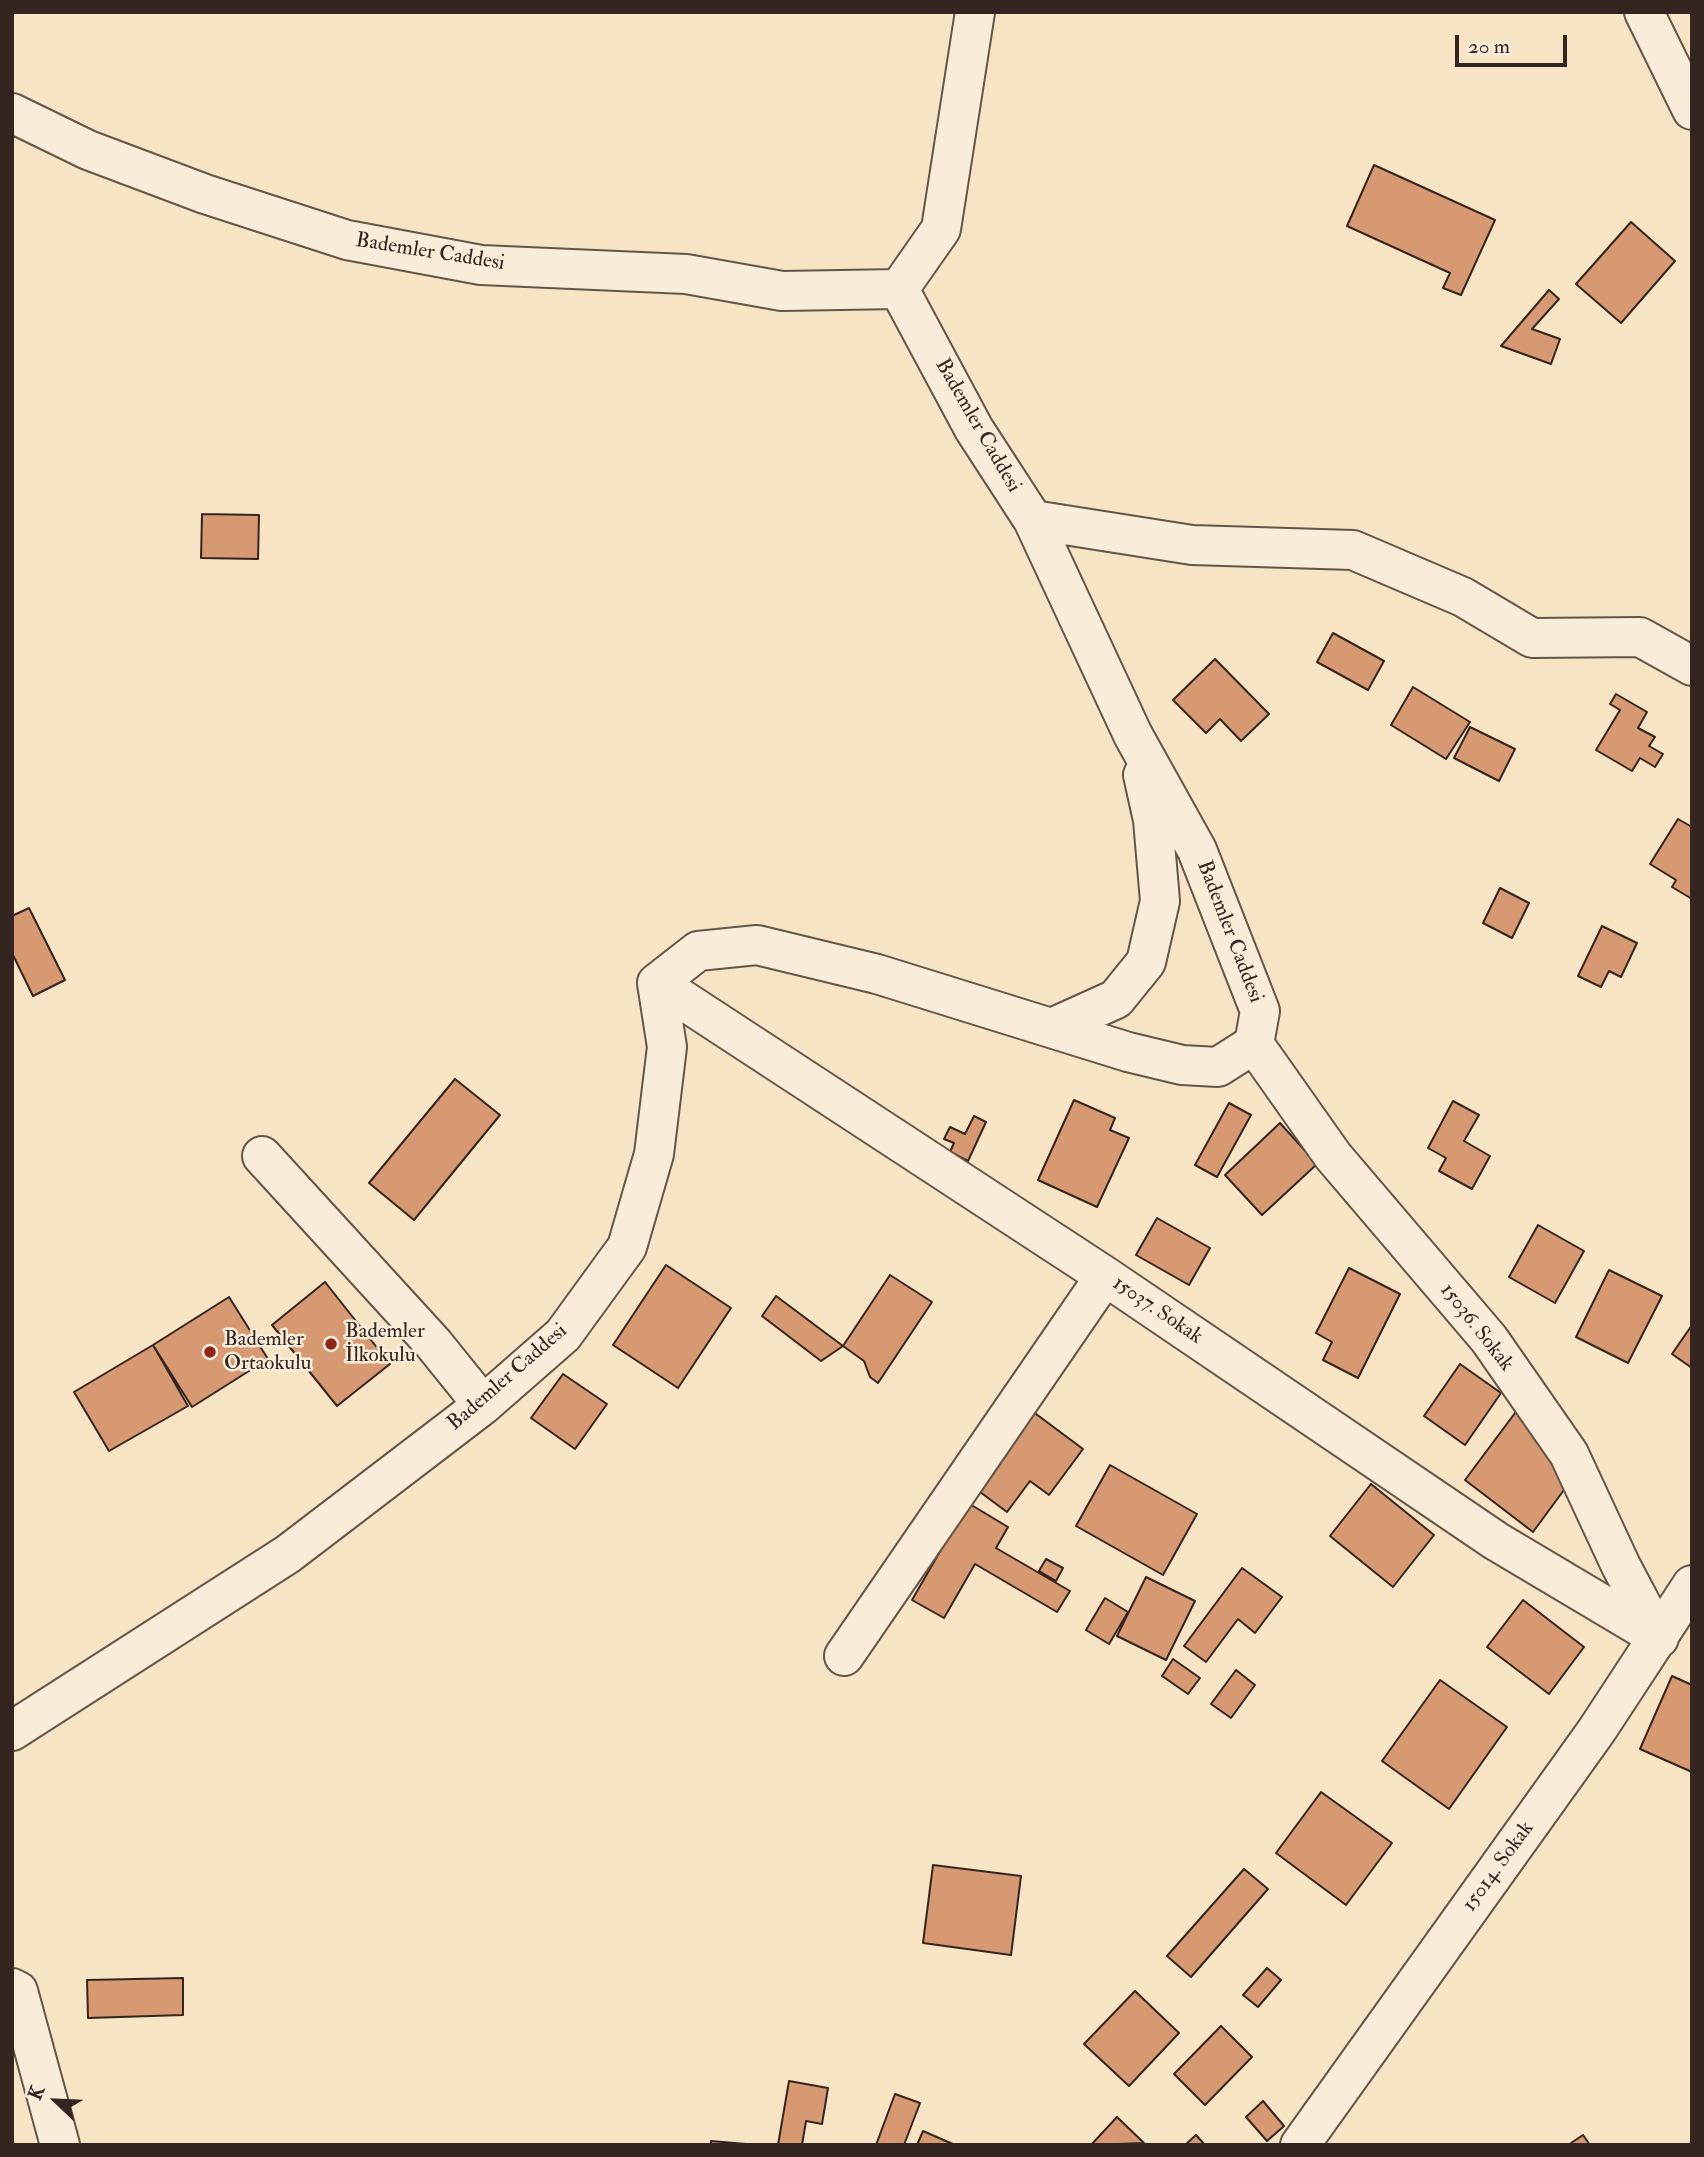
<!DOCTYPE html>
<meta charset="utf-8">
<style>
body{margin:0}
#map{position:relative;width:1704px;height:2157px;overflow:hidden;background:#f6e4c4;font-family:"IM FELL Double Pica",serif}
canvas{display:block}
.frame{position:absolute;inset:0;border:14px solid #342520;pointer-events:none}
.north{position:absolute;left:21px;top:2066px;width:70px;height:70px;-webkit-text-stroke:5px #f9edd9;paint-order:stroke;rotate:293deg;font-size:19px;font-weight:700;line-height:28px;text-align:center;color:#342520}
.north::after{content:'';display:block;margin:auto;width:24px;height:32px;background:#342520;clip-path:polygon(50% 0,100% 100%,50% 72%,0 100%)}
.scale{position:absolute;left:1455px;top:35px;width:112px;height:32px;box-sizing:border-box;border:4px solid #342520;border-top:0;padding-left:9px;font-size:21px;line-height:24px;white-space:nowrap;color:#342520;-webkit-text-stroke:5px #f9edd9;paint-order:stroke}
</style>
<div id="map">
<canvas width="1704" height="2157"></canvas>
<div class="frame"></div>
<div class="north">K</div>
<div class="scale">20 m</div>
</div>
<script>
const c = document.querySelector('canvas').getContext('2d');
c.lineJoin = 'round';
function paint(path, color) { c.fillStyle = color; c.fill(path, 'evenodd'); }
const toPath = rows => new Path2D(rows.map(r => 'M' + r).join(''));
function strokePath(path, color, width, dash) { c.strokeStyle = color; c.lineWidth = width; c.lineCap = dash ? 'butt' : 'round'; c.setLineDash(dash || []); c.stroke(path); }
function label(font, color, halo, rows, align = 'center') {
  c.font = font + ' "IM FELL Double Pica",serif'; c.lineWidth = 5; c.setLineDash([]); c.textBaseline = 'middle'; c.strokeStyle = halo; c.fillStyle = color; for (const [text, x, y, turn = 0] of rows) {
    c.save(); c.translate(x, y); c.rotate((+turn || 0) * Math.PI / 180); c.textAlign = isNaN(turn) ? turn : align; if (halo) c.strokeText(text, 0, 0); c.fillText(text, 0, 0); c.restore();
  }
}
const building = toPath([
 [1374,165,1495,220,1461,295,1443,288,1450,273,1347,226,1374,165],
 [1631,222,1675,261,1621,323,1576,284,1631,222],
 [1549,290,1559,299,1532,329,1560,339,1551,364,1501,346,1549,290],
 [202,514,259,515,258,559,201,558,202,514],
 [1333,633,1384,661,1368,690,1317,662,1333,633],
 [1215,659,1269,714,1241,741,1220,719,1206,733,1173,700,1215,659],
 [1413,687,1470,722,1446,759,1391,725,1413,687],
 [1616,694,1647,712,1638,728,1655,737,1649,746,1663,754,1655,767,1640,758,1632,771,1596,750,1620,710,1610,704,1616,694],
 [1470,727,1515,749,1499,781,1454,758,1470,727],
 [1678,819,1692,827,1692,899,1672,887,1676,880,1650,864,1678,819],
 [1500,888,1529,903,1512,938,1483,923,1500,888],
 [29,908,65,980,33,996,12,953,12,916,29,908],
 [1602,926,1637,943,1621,977,1609,971,1601,987,1578,976,1602,926],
 [455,1079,500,1115,414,1220,369,1183,455,1079],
 [1074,1100,1115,1118,1110,1130,1129,1138,1097,1207,1038,1180,1074,1100],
 [1453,1101,1479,1115,1464,1141,1490,1156,1472,1189,1439,1171,1446,1158,1428,1148,1453,1101],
 [1229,1103,1251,1115,1217,1177,1195,1165,1229,1103],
 [974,1116,986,1122,968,1161,950,1152,954,1143,944,1139,950,1127,965,1134,974,1116],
 [1280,1123,1317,1164,1262,1215,1225,1175,1280,1123],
 [1157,1218,1210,1248,1189,1285,1136,1255,1157,1218],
 [1538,1225,1584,1251,1555,1303,1509,1277,1538,1225],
 [666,1265,731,1308,678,1388,613,1345,666,1265],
 [1349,1268,1400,1294,1358,1378,1323,1360,1332,1342,1316,1333,1349,1268],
 [1609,1270,1662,1296,1628,1363,1576,1337,1609,1270],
 [890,1275,932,1302,878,1383,870,1377,864,1361,843,1346,890,1275],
 [325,1282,390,1364,337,1406,272,1325,325,1282],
 [776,1296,843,1346,821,1361,762,1316,776,1296],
 [229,1297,268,1359,192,1407,153,1345,229,1297],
 [1692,1325,1692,1368,1672,1354,1692,1325],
 [153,1345,188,1406,109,1451,74,1392,153,1345],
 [1460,1364,1501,1393,1465,1445,1424,1416,1460,1364],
 [563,1374,607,1404,575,1449,531,1418,563,1374],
 [1521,1405,1572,1479,1533,1532,1465,1480,1521,1405],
 [1032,1411,1083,1449,1049,1495,1030,1481,1007,1512,976,1489,1032,1411],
 [1110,1465,1197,1514,1163,1575,1076,1526,1110,1465],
 [1371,1484,1434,1535,1393,1587,1330,1536,1371,1484],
 [968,1503,1008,1527,996,1548,1070,1591,1057,1612,975,1564,944,1618,912,1600,968,1503],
 [1046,1559,1063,1568,1056,1581,1039,1571,1046,1559],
 [1242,1568,1282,1597,1255,1633,1238,1619,1206,1662,1184,1646,1242,1568],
 [1146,1577,1195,1601,1166,1660,1117,1636,1146,1577],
 [1105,1598,1128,1612,1109,1644,1086,1630,1105,1598],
 [1523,1600,1584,1647,1549,1694,1487,1647,1523,1600],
 [1173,1659,1200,1678,1188,1694,1162,1676,1173,1659],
 [1236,1670,1255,1685,1231,1718,1211,1704,1236,1670],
 [1672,1676,1692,1685,1692,1772,1640,1749,1672,1676],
 [1440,1680,1507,1727,1449,1809,1382,1761,1440,1680],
 [1321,1792,1392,1843,1346,1905,1276,1853,1321,1792],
 [933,1865,1021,1876,1011,1955,923,1943,933,1865],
 [1244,1869,1268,1889,1191,1977,1167,1956,1244,1869],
 [1267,1968,1281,1980,1258,2007,1243,1995,1267,1968],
 [183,1978,183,2015,88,2018,87,1980,183,1978],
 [1135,1991,1179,2033,1129,2086,1084,2044,1135,1991],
 [1221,2026,1252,2057,1205,2105,1174,2074,1221,2026],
 [789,2081,828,2088,822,2124,806,2121,802,2145,778,2145,789,2081],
 [895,2094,920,2103,904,2145,876,2145,895,2094],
 [1263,2101,1284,2126,1267,2141,1246,2117,1263,2101],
 [1117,2117,1144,2143,1091,2145,1117,2117],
 [923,2131,955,2145,917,2145,923,2131],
 [1196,2135,1205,2145,1185,2145,1196,2135],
 [1583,2135,1590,2145,1572,2145,1571,2143,1583,2135],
 [711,2141,746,2144,746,2145,711,2145,711,2141]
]);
paint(building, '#d69972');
strokePath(building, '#342520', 2);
const minor = toPath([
 [1644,12,1692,110],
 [12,113,88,150,205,194,347,240,481,265,686,274,782,291,899,289],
 [899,289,941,229,975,12],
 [1033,520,1192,545,1353,550,1463,597,1532,638,1640,637,1692,666],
 [657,983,1105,1276,1496,1541,1659,1638],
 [1054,1027,1116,999,1146,962,1160,901,1153,820,1143,775],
 [1254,1044,1333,1156,1489,1339,1569,1454,1621,1566,1659,1638],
 [262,1156,433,1343,483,1405],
 [844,1656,1105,1276],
 [12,1731,288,1554,483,1405,563,1335,627,1247,654,1154,667,1047,657,983,698,951,757,945,877,974,1128,1052,1182,1065,1218,1067,1254,1044,1260,1011,1197,850,1133,735,1033,520,974,429,899,289],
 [12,1988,18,1991,60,2145],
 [1300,2145,1597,1730,1692,1585]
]);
strokePath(minor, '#645549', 42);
strokePath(minor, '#f9edd9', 38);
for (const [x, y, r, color] of [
 [331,1344,7,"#8f2418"],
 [210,1352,7,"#8f2418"]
]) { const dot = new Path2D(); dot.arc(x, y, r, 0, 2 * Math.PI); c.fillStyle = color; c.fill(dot); strokePath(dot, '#f9edd9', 2.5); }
label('21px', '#342520', '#f9edd9', [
 ["Bademler Caddesi",430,253,9],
 ["Bademler Caddesi",977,426,60],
 ["Bademler Caddesi",1229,932,69],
 ["15037. Sokak",1157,1311,34],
 ["15036. Sokak",1476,1328,52],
 ["Bademler Caddesi",508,1378,-41],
 ["15014. Sokak",1499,1867,-54]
]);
label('21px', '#342520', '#f9edd9', [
 ["Bademler",345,1332],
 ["İlkokulu",345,1356],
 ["Bademler",224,1340],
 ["Ortaokulu",224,1364]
], 'left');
</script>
